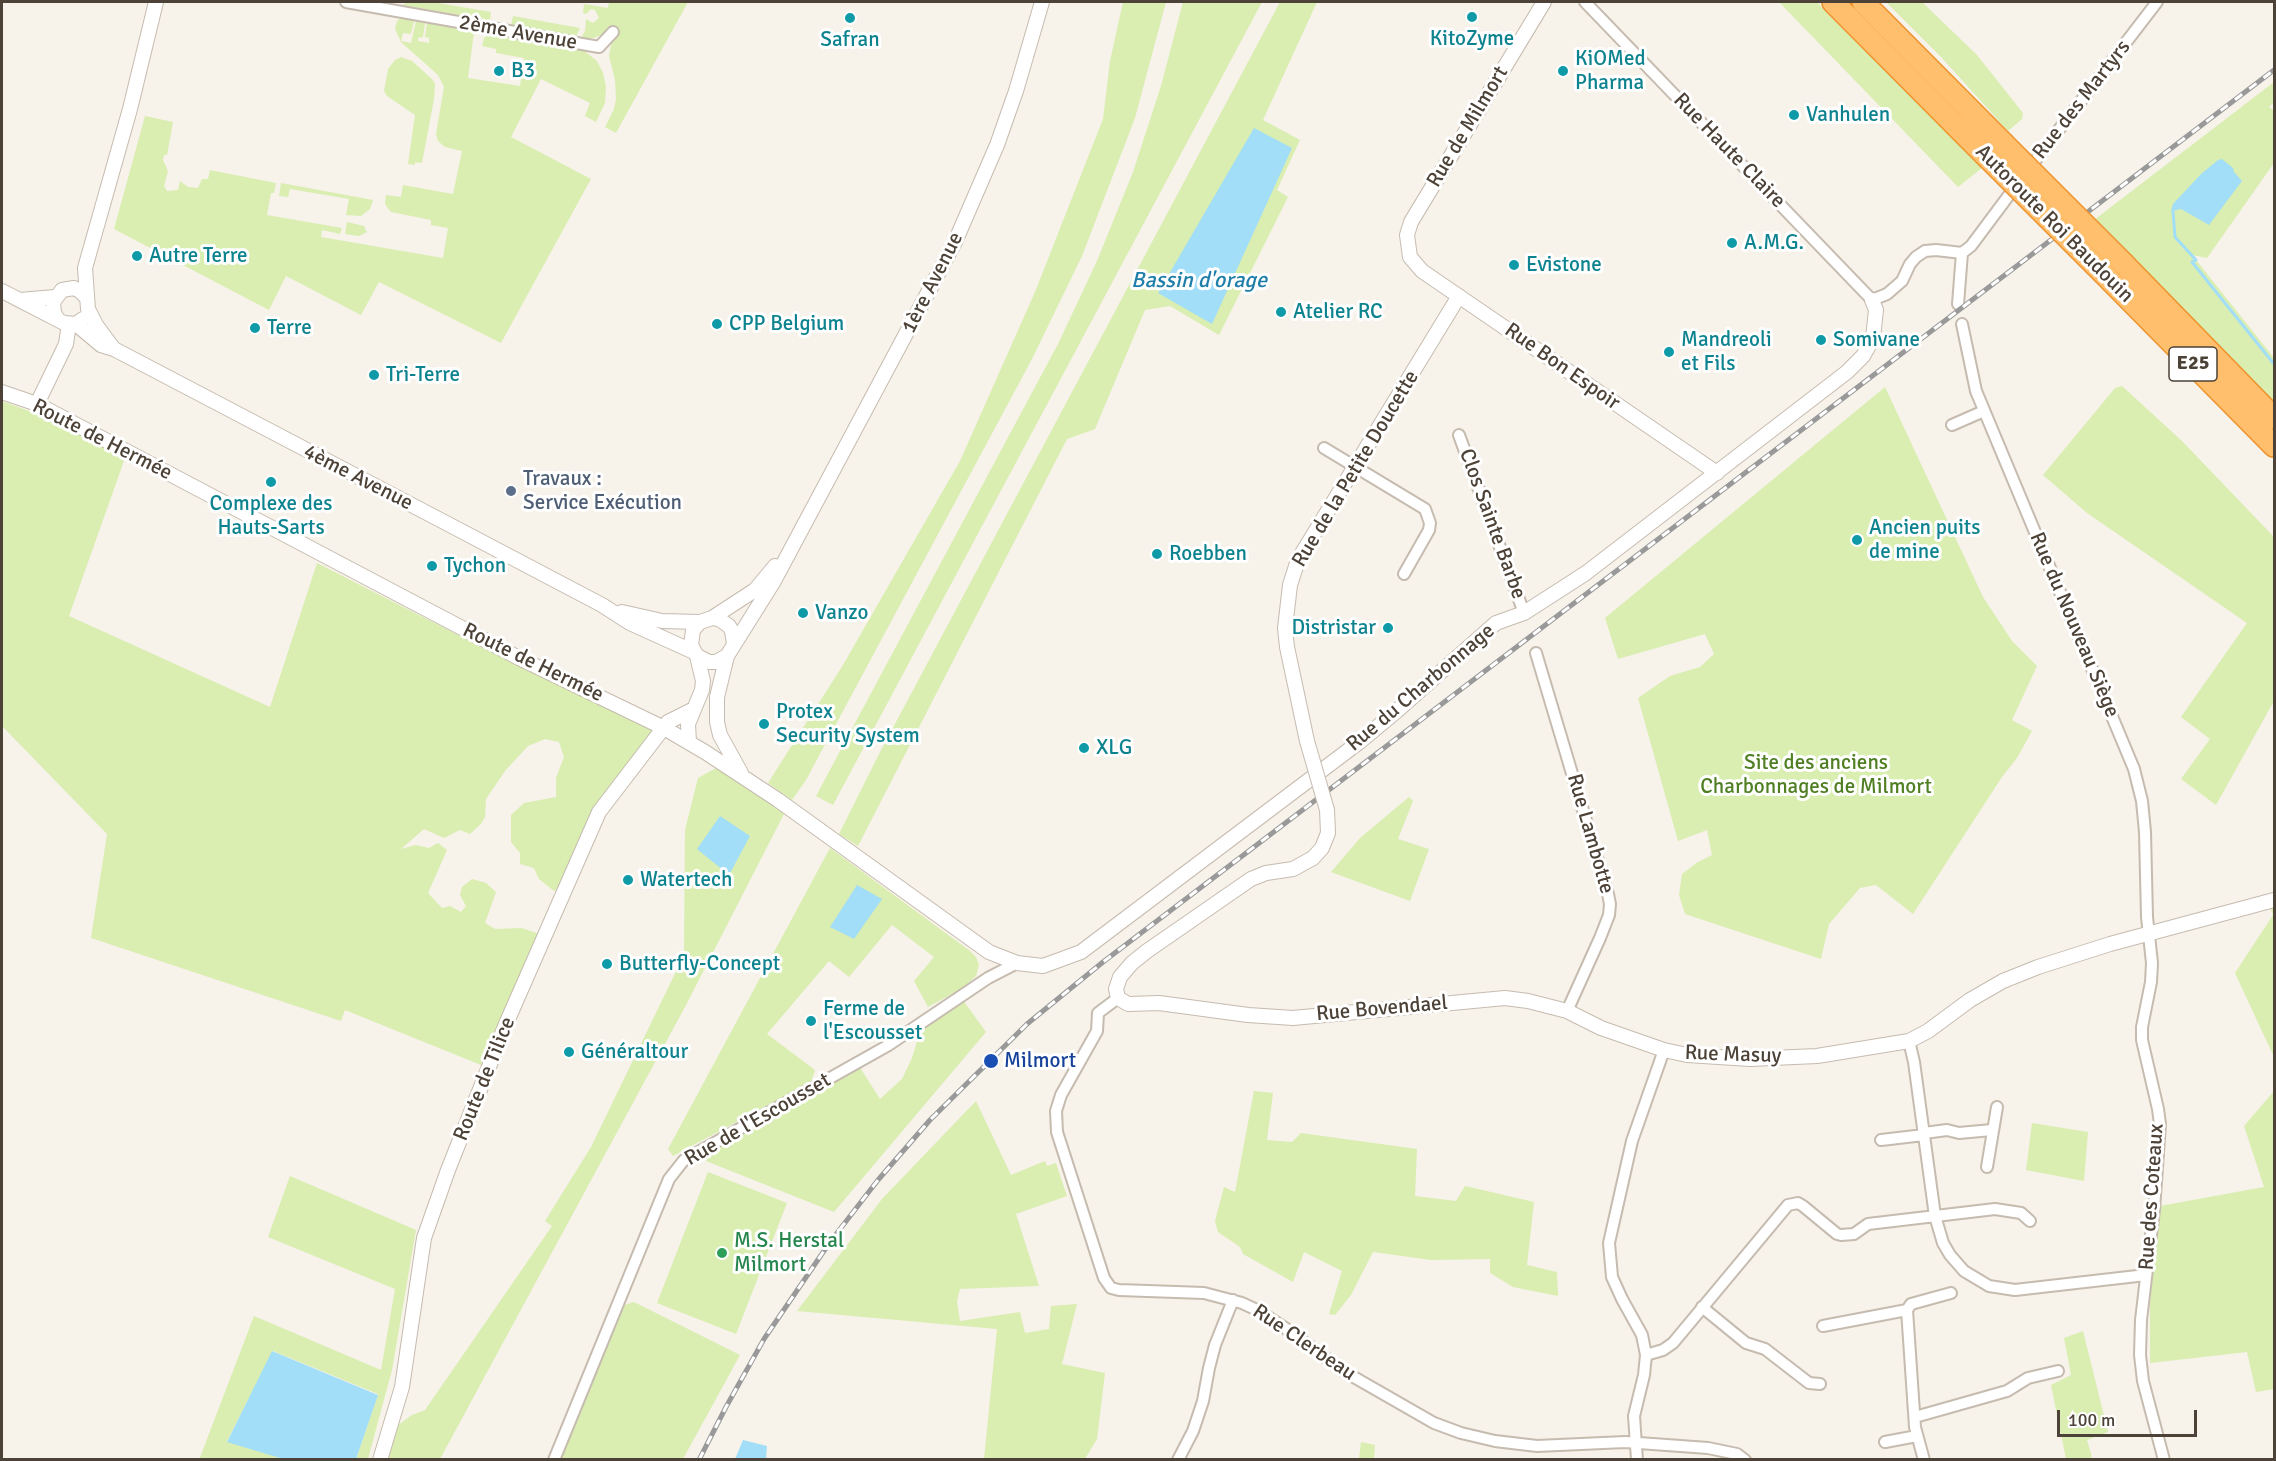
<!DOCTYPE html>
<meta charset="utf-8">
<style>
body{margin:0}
#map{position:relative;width:2276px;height:1461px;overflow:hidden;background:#f7f2ea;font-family:Signika,sans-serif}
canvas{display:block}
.frame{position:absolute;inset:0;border:3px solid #4c4237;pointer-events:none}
.scale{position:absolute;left:2057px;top:1410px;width:140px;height:27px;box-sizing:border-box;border:3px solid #4c4237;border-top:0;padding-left:8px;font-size:18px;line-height:21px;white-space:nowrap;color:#4c4237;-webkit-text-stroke:4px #fff;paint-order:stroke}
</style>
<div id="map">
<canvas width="2276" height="1461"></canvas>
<div class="frame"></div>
<div class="scale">100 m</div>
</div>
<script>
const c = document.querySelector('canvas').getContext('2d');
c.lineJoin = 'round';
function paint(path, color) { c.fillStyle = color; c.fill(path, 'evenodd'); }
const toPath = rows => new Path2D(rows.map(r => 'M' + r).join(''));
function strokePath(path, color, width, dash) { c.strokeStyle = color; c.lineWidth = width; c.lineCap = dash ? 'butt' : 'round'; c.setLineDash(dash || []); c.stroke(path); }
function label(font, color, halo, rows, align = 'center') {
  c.font = font + ' Signika,sans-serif'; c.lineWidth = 6; c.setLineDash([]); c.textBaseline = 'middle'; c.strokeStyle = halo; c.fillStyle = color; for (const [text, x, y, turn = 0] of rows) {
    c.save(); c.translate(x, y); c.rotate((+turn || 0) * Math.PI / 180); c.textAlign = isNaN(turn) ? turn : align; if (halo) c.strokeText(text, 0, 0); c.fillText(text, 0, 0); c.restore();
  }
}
paint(toPath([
 [407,2,432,2,491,12,490,21,403,5],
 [609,2,688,2,616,133,605,127,614,109,616,99,615,80,609,56,611,45,617,35,605,33,594,38,580,40,585,31,586,19,593,23,599,18,595,10,591,9,586,14,583,13,584,4,608,8],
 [1123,2,1166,2,1135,118,1082,256,1032,359,806,780,792,800,768,783,843,665,960,461,1035,292,1103,119,1110,61],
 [1183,2,1262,2,833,805,816,796,1058,344,1097,261,1133,172,1161,86],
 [1280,2,1317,2,1263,120,1300,140,1277,190,1288,197,1219,335,1170,306,1145,310,1095,429,1067,439,858,846,839,834,880,752],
 [1779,2,1817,2,1982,168,1958,187],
 [1886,2,1922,2,1977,55,2023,113,2022,119,2008,131,1941,57],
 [513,16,580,28,575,39,511,26],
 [401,18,414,21,411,34,403,33,401,41,411,43,416,21,425,23,423,37,418,38,418,41,429,43,429,38,425,37,427,23,474,32,468,78,520,86,524,58,496,53,496,49,482,46,484,38,490,33,583,50,597,61,603,73,606,87,605,103,596,122,585,116,590,103,541,79,511,137,591,179,501,343,379,282,361,315,286,276,269,310,114,229,145,116,173,122,167,155,164,155,163,160,168,171,164,186,167,191,178,190,180,181,188,187,198,188,202,179,208,179,210,170,276,183,274,193,271,193,267,215,342,228,340,234,322,230,321,237,443,258,448,228,431,225,431,220,391,212,385,204,386,195,401,197,403,185,453,194,462,151,445,147,438,141,436,134,444,87,438,75,401,42,395,29,397,21],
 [401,57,412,61,432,79,435,84,434,99,422,163,415,162,415,165,408,164,415,115,387,96,384,91,388,69,395,60],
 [2274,82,2274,102,2269,107,2274,111,2274,163,2207,258,2192,255,2274,358,2274,401,2094,220],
 [281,183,373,200,370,209,361,216,346,215,349,199,290,189,288,197,279,196],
 [347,222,364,226,367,232,359,236,345,234],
 [2122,386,2182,441,2274,537,2274,701,2216,805,2181,779,2210,739,2181,717,2247,623,2087,513,2043,475,2115,388],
 [1885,387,1983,597,2012,641,2037,666,2012,720,2032,731,2017,758,2002,777,1913,914,1876,885,1860,888,1829,924,1821,959,1685,914,1679,895,1682,874,1698,862,1712,855,1707,830,1678,841,1638,698,1670,676,1700,667,1714,654,1705,634,1618,659,1605,618],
 [2,401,45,417,125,458,69,616,270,707,317,563,517,665,648,723,652,731,650,745,626,775,569,880,554,891,539,879,534,868,520,864,520,853,511,842,511,815,524,803,556,797,556,778,564,757,559,742,545,739,528,746,505,771,486,799,485,817,481,824,470,834,460,830,444,838,424,829,401,849,416,845,429,848,438,843,447,850,428,893,442,908,450,906,461,912,466,906,460,895,462,887,472,879,486,883,496,892,485,923,495,929,521,928,540,934,481,1065,345,1010,341,1021,91,938,107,834,2,726],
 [718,767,747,786,784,814,686,1005,440,1459,386,1459,394,1428,412,1415,425,1410,552,1226,545,1221,591,1147,684,955,685,830,698,778],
 [1409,797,1413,801,1398,839,1429,849,1410,901,1331,872,1360,838],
 [830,848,970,951,976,957,979,965,976,976,961,989,928,1007,914,981,934,957,892,925,849,977,829,961,767,1034,815,1070,811,1082,673,1156,668,1149],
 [2274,907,2274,1057,2235,973,2273,915,2270,908],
 [962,999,986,1032,834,1212,706,1161,710,1149,859,1066,880,1099,902,1079,912,1058,920,1032,917,1029],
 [1254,1091,1273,1093,1267,1140,1292,1142,1301,1133,1417,1149,1415,1196,1456,1201,1465,1186,1534,1202,1527,1265,1557,1272,1558,1296,1513,1287,1490,1273,1490,1259,1431,1260,1373,1252,1351,1295,1335,1315,1329,1314,1342,1271,1304,1252,1293,1282,1243,1254,1240,1247,1218,1232,1215,1221,1224,1187,1235,1192],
 [2274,1091,2274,1389,2256,1392,2247,1352,2150,1363,2150,1303,2160,1206,2264,1187,2244,1126],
 [976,1101,1011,1175,1045,1161,1047,1166,1056,1163,1067,1196,1016,1214,1039,1286,960,1289,957,1301,960,1321,1020,1312,1025,1333,1049,1329,1051,1306,1077,1304,1062,1364,1105,1373,1097,1439,1085,1459,984,1459,997,1329,797,1311,882,1199],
 [2032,1123,2088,1132,2084,1181,2026,1170],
 [708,1172,787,1203,736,1334,657,1303],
 [290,1176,416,1230,392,1370,368,1459,356,1459,378,1394,273,1351,227,1441,283,1459,199,1460,254,1316,381,1370,395,1289,268,1237],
 [634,1302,740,1355,683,1459,559,1460,624,1305],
 [2083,1331,2108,1432,2087,1440,2092,1457,2087,1459,2066,1459,2051,1385,2071,1375,2064,1338],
 [1361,1442,1375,1445,1374,1459,1359,1459]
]), '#d9eeb0');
paint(toPath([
 [1254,128,1292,148,1212,324,1158,293],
 [2222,159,2233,168,2234,172,2242,181,2209,225,2181,209,2171,211,2173,204,2201,174,2218,160],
 [720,816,750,836,729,875,697,849],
 [857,885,882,899,854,939,830,927],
 [272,1351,378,1395,356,1459,283,1459,227,1442],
 [743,1440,767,1446,766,1459,735,1459]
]), '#a2def8');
strokePath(toPath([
 [2173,211,2175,237,2196,260,2192,262,2274,364]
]), '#a2def8', 3);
const minor = toPath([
 [346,2,599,47,613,32],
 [1585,2,1872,300,1887,294,1902,281,1910,264,1916,257,1925,251,1936,250,1962,253,1971,246,2018,183],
 [2028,170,2157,2],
 [1958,304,1962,253],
 [1962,324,1976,391,2134,769,2142,801,2145,832,2147,917,2152,963,2151,982,2142,1027,2142,1040,2158,1109,2160,1124,2154,1210,2141,1320,2140,1355,2143,1381,2164,1460],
 [1952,425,1984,411],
 [1459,435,1524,613],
 [1324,448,1425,509,1430,523,1429,530,1404,574],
 [1536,653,1608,894,1610,904,1609,915,1600,938,1567,1011],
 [1118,998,1098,1013,1097,1031,1061,1095,1056,1111,1057,1132,1104,1278,1111,1288,1119,1290,1204,1293,1242,1303,1259,1311,1285,1328,1345,1372,1434,1423,1461,1433,1495,1441,1537,1446,1625,1442,1708,1448,1737,1454,1745,1460],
 [1909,1041,1914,1062,1935,1216,1943,1243,1950,1255,1964,1271,1989,1286,2015,1290,2146,1275],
 [1924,1133,1947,1130,1959,1133,1992,1130],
 [1881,1140,1924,1135],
 [1987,1167,1997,1107],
 [1702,1307,1746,1343,1765,1349,1809,1383,1820,1384],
 [1907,1310,1915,1427,1924,1460],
 [1823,1326,1907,1310,1911,1304,1951,1293],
 [1646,1355,1663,1350,1673,1343,1788,1205,1798,1203,1803,1206,1837,1234,1841,1235,1854,1234,1868,1224,1995,1209,2021,1213,2030,1221],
 [1915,1417,2007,1391,2028,1378,2058,1371],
 [1885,1442,1917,1436],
 [554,1460,669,1179,684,1160,887,1046,988,978,1017,963],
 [1178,1460,1193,1431,1203,1401,1209,1368,1215,1345,1233,1300],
 [1637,1460,1634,1416,1644,1375,1646,1355,1642,1335,1622,1299,1612,1277,1609,1243,1632,1141,1664,1050]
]);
const tertiary = toPath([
 [1544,2,1411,222,1407,235,1410,257,1422,271,1717,473],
 [2,291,64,323,76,324,83,319],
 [20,300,55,297],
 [57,318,54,313,53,302,62,290,74,288,80,291,86,297],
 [76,324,101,345,114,349,448,524,602,605,630,623,694,652],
 [113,348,96,325,88,309,85,268,130,109,156,2],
 [2,392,37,404,517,657,664,728,705,752,778,800,989,952,1017,963,1043,966,1081,952,1358,743,1399,709,1496,623,1524,613,1586,573,1847,372,1863,356,1873,338,1876,310,1872,300],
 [37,404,66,344,69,324],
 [622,612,662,621,700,622],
 [712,618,719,619,729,626,732,631,734,644],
 [727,656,716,662,709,662,697,656,691,645,693,630,700,622,712,618,755,590,775,566],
 [1307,741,1287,647,1285,628,1290,585,1298,560,1459,296],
 [689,742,688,724,702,690,703,681,697,656],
 [741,773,720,735,717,722,717,697,727,656,774,581,955,242,997,145,1016,91,1042,2],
 [1327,810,1328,833,1322,848,1313,858,1293,869,1266,873,1251,879,1147,951,1132,963,1120,977,1116,989,1118,998,1128,1004,1159,1003,1248,1015,1293,1018,1505,998,1528,1001,1567,1011,1601,1028,1664,1050,1687,1055,1750,1059,1817,1056,1909,1041,1928,1031,1970,1000,2003,981,2038,967,2110,944,2274,900],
 [380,1460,402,1387,424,1238,448,1170,506,1024,599,812,668,722,694,709]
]);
const motorway = toPath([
 [1833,2,1987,157],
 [1863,2,2003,143],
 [2125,265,2274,418],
 [2112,282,2274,446]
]);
strokePath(minor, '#c6bbaf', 14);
strokePath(tertiary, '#c6bbaf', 16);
strokePath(motorway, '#ee932d', 24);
strokePath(minor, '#fff', 10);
strokePath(tertiary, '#fff', 14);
strokePath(motorway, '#ffbf6d', 21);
const rail = toPath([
 [699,1460,726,1407,764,1339,830,1242,878,1180,930,1120,1027,1024,1103,962,2274,70]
]);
strokePath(rail, '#999', 5);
strokePath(rail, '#fff', 3, [9]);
const tertiaryBridge = toPath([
 [1307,741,1327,810]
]);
const motorwayBridge = toPath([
 [2003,143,2125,265],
 [1987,157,2112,282]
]);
strokePath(tertiaryBridge, '#c6bbaf', 16, []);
strokePath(motorwayBridge, '#ee932d', 24, []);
strokePath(tertiaryBridge, '#fff', 14);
strokePath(motorwayBridge, '#ffbf6d', 21);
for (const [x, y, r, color] of [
 [1472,17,6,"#0f9aa8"],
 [850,18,6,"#0f9aa8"],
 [499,71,6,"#0f9aa8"],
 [1563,71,6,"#0f9aa8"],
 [1794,115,6,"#0f9aa8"],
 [1732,243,6,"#0f9aa8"],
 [137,256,6,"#0f9aa8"],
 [1514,265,6,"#0f9aa8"],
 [1281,312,6,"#0f9aa8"],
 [717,324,6,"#0f9aa8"],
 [255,328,6,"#0f9aa8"],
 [1821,340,6,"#0f9aa8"],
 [1669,352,6,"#0f9aa8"],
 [374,375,6,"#0f9aa8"],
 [271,482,6,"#0f9aa8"],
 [511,491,6,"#5c6f8a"],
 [1857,540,6,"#0f9aa8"],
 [1157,554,6,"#0f9aa8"],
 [432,566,6,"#0f9aa8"],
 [803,613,6,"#0f9aa8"],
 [1388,628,6,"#0f9aa8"],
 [764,724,6,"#0f9aa8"],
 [1084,748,6,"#0f9aa8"],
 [628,880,6,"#0f9aa8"],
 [607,964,6,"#0f9aa8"],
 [811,1021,6,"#0f9aa8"],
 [569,1052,6,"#0f9aa8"],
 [991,1061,8,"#1a4fb4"],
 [722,1253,6,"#2e9e5b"]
]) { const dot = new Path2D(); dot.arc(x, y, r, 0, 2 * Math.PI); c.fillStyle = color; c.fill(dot); strokePath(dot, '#fff', 2); }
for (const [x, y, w] of [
 [2193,364,48]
]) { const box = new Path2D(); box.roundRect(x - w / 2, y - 17, w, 34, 4.5); c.fillStyle = '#fff'; c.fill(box); strokePath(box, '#4c4237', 1.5); }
label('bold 20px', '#4c4237', null, [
 ["E25",2193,364]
]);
label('21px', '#4c4237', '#fff', [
 ["2ème Avenue",518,33,10],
 ["Rue des Martyrs",2082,100,-52],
 ["Rue de Milmort",1468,127,-59],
 ["Rue Haute Claire",1729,151,46],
 ["Autoroute Roi Baudouin",2054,224,45],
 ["1ère Avenue",933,283,-63],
 ["Rue Bon Espoir",1562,367,35],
 ["Route de Hermée",102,440,27],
 ["Rue de la Petite Doucette",1356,469,-59],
 ["4ème Avenue",358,478,27],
 ["Clos Sainte Barbe",1492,524,70],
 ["Rue du Nouveau Siège",2074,625,67],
 ["Route de Hermée",533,663,26],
 ["Rue du Charbonnage",1421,688,-40],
 ["Rue Lambotte",1590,834,74],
 ["Rue Bovendael",1382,1009,-5],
 ["Rue Masuy",1733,1055,2],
 ["Route de Tilice",485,1079,-68],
 ["Rue de l'Escousset",758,1120,-30],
 ["Rue des Coteaux",2152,1197,-86],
 ["Rue Clerbeau",1304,1343,34]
]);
label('21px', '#0d838f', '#fff', [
 ["KitoZyme",1472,39,"center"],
 ["Safran",850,40,"center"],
 ["KiOMed",1575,59],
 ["Pharma",1575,83],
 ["B3",511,71],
 ["Vanhulen",1806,115],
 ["A.M.G.",1744,243],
 ["Autre Terre",149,256],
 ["Evistone",1526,265],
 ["Atelier RC",1293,312],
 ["CPP Belgium",729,324],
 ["Terre",267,328],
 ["Mandreoli",1681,340],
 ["et Fils",1681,364],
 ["Somivane",1833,340],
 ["Tri-Terre",386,375],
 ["Complexe des",271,504,"center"],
 ["Hauts-Sarts",271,528,"center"],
 ["Ancien puits",1869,528],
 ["de mine",1869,552],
 ["Roebben",1169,554],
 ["Tychon",444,566],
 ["Vanzo",815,613],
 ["Distristar",1376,628,"right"],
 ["Protex",776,712],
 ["Security System",776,736],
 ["XLG",1096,748],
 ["Watertech",640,880],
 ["Butterfly-Concept",619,964],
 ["Ferme de",823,1009],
 ["l'Escousset",823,1033],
 ["Généraltour",581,1052]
], 'left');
label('21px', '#4e5e75', '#fff', [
 ["Travaux :",523,479],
 ["Service Exécution",523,503]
], 'left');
label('21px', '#4f7f22', '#fff', [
 ["Site des anciens",1816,763],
 ["Charbonnages de Milmort",1816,787]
]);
label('21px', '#164399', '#fff', [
 ["Milmort",1004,1061]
], 'left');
label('21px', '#27864d', '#fff', [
 ["M.S. Herstal",734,1241],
 ["Milmort",734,1265]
], 'left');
label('italic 22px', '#207eaa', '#fff', [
 ["Bassin d'orage",1199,281]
]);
</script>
